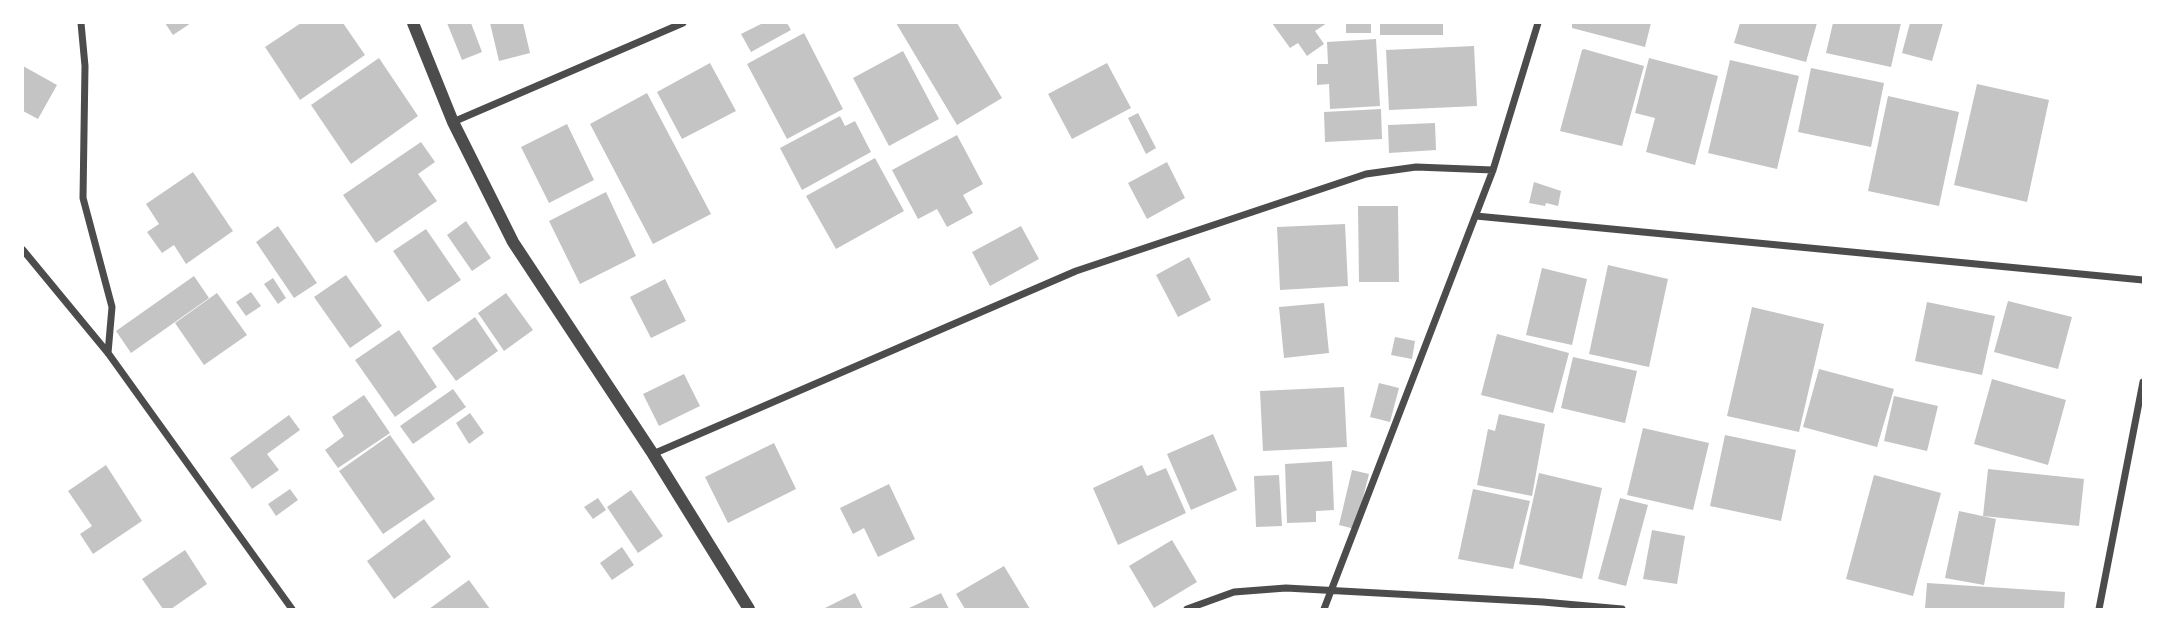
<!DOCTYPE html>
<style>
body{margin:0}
#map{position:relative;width:2166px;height:632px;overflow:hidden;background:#fff;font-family:"Source Sans 3",sans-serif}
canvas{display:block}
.frame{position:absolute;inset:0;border:24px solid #fff;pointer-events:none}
</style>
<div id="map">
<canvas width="2166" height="632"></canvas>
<div class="frame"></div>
</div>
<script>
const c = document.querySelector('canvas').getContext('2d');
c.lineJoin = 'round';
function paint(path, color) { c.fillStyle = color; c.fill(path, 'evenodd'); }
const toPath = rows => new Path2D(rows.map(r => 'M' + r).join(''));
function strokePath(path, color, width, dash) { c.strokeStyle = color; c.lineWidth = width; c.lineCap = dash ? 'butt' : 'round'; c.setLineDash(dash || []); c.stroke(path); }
paint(toPath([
 [165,23,191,23,173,35],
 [301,23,343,23,365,55,300,100,265,47],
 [447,23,471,23,482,52,462,60],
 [490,23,523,23,530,53,499,61],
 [763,23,787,23,791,30,751,52,741,34],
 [896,23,957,23,1002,98,957,125],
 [1272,23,1327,23,1315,31,1324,44,1307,56,1298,43,1290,48],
 [1346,23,1371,23,1371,33,1346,33],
 [1380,23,1443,23,1443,35,1380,35],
 [1572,23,1651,23,1645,47,1572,28],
 [1740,23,1817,23,1806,62,1734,43],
 [1833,23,1901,23,1891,67,1826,53],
 [1910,23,1943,23,1932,61,1902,53],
 [804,33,843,109,787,139,747,64],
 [1376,39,1380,106,1330,109,1329,84,1317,85,1317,64,1328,64,1327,42],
 [1474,46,1477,106,1389,110,1386,50],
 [1584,49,1644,66,1622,146,1560,131,1582,50],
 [903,51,939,119,889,146,853,78],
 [379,58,418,116,351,164,311,105],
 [1649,58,1718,76,1695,165,1646,152,1655,118,1635,113],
 [1730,60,1799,76,1777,169,1708,153],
 [710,63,736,111,682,139,657,92],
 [1107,63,1131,108,1072,139,1048,94],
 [23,66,57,85,38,119,23,111],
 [1811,68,1884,83,1871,147,1798,132],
 [1977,84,2049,100,2027,202,1954,185],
 [647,93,711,214,653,244,590,124],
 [1888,96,1959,112,1939,206,1868,191],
 [1381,109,1382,139,1325,142,1324,112],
 [1138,113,1156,148,1146,154,1128,118],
 [840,116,845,126,855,121,871,152,802,190,780,148],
 [1435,123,1436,150,1389,153,1388,125],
 [567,124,594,180,549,203,521,147],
 [957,135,983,184,963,195,973,213,947,227,937,209,918,219,892,170],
 [421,142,435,162,418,174,437,201,376,243,343,195],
 [875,158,904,211,836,249,806,196],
 [1167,162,1185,198,1147,219,1128,183],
 [193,172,233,231,186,264,174,245,162,253,147,232,159,224,146,204],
 [1534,182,1561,191,1558,206,1546,203,1545,206,1529,203],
 [606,192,636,256,580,284,549,221],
 [1358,206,1398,206,1399,282,1359,282],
 [466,221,491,258,472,271,447,235],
 [1345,224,1348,286,1280,290,1277,227],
 [278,226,317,283,294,298,256,242],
 [1021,226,1039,259,990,286,972,252],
 [426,229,461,280,428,302,393,251],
 [1189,257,1211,300,1178,317,1156,275],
 [1608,265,1668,279,1649,367,1589,354],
 [1542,268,1587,279,1572,345,1526,335],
 [346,275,382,326,350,348,314,297],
 [194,276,209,298,131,353,116,331],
 [273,278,286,298,278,304,264,284],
 [665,279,686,321,651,338,630,297],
 [251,292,261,306,246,316,236,302],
 [217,293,247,335,204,365,175,323],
 [506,293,533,330,504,351,478,313],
 [2008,301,2072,317,2058,369,1994,352],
 [1927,302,1995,316,1982,375,1915,361],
 [1324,303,1329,353,1284,358,1279,307],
 [1752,307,1824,324,1799,432,1727,416],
 [475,317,498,351,456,381,432,348],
 [399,330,437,387,395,417,355,360],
 [1497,334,1569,353,1553,413,1481,395],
 [1395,337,1415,341,1412,359,1391,355],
 [1573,357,1637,371,1625,423,1561,408],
 [1819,369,1894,389,1877,447,1803,427],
 [684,374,700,406,659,426,643,394],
 [1992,379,2066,400,2048,465,1974,444],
 [1379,383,1399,388,1390,422,1370,417],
 [1344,387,1347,447,1263,451,1260,391],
 [453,389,466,407,413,444,400,426],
 [364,395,390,433,338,468,325,450,344,436,332,417],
 [1894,396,1938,406,1927,451,1884,441],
 [470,413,484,433,469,444,456,423],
 [1499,414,1545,424,1532,496,1477,485,1488,429,1495,431],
 [289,415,300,430,267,454,279,470,252,489,230,458],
 [1643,428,1709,443,1693,510,1627,495],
 [1213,434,1237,490,1191,510,1167,454],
 [390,435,435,499,383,534,339,471],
 [1725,435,1796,450,1781,521,1710,506],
 [774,443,796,489,728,523,705,477],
 [1332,461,1334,510,1316,511,1316,522,1287,523,1285,464],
 [106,465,142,521,93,554,80,534,92,526,68,491],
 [1142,465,1147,476,1166,468,1186,513,1118,545,1093,488],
 [1988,469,2084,479,2079,526,1983,516],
 [1352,470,1369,474,1355,529,1339,525],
 [1539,473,1602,488,1582,579,1519,564],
 [1279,475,1282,526,1256,527,1254,476],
 [1874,475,1941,493,1913,596,1846,579],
 [889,484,915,539,878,557,864,528,853,534,840,508],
 [290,489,298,500,276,516,268,504],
 [1473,489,1530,501,1513,569,1458,559],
 [631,490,663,536,638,553,607,507],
 [598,498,606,510,593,519,584,507],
 [1620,498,1648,505,1626,586,1598,579],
 [1959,511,1996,519,1984,585,1945,578],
 [424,519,451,557,394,599,367,561],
 [1652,530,1685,536,1677,584,1643,579],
 [1172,540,1197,582,1154,608,1129,566],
 [622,547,634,565,612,580,600,563],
 [185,550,207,584,171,609,163,609,142,579],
 [1004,566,1030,609,965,609,956,594],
 [469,580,490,609,429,609],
 [1927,583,2065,592,2064,609,1925,609],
 [855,593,863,609,823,609],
 [941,593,949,609,907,609]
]), '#c4c4c4');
strokePath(toPath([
 [81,23,85,66,83,198,112,307,108,353],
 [453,122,683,23],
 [1476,216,2143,280],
 [23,250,108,353,292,609],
 [653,454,1076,271,1366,174,1416,167,1493,170],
 [1187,609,1234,592,1286,588,1543,602,1622,609],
 [1324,609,1493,170,1538,23],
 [2099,609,2143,382]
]), '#4c4c4c', 7);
strokePath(toPath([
 [413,23,453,122,513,242,653,454,749,609]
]), '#4c4c4c', 12);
</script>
